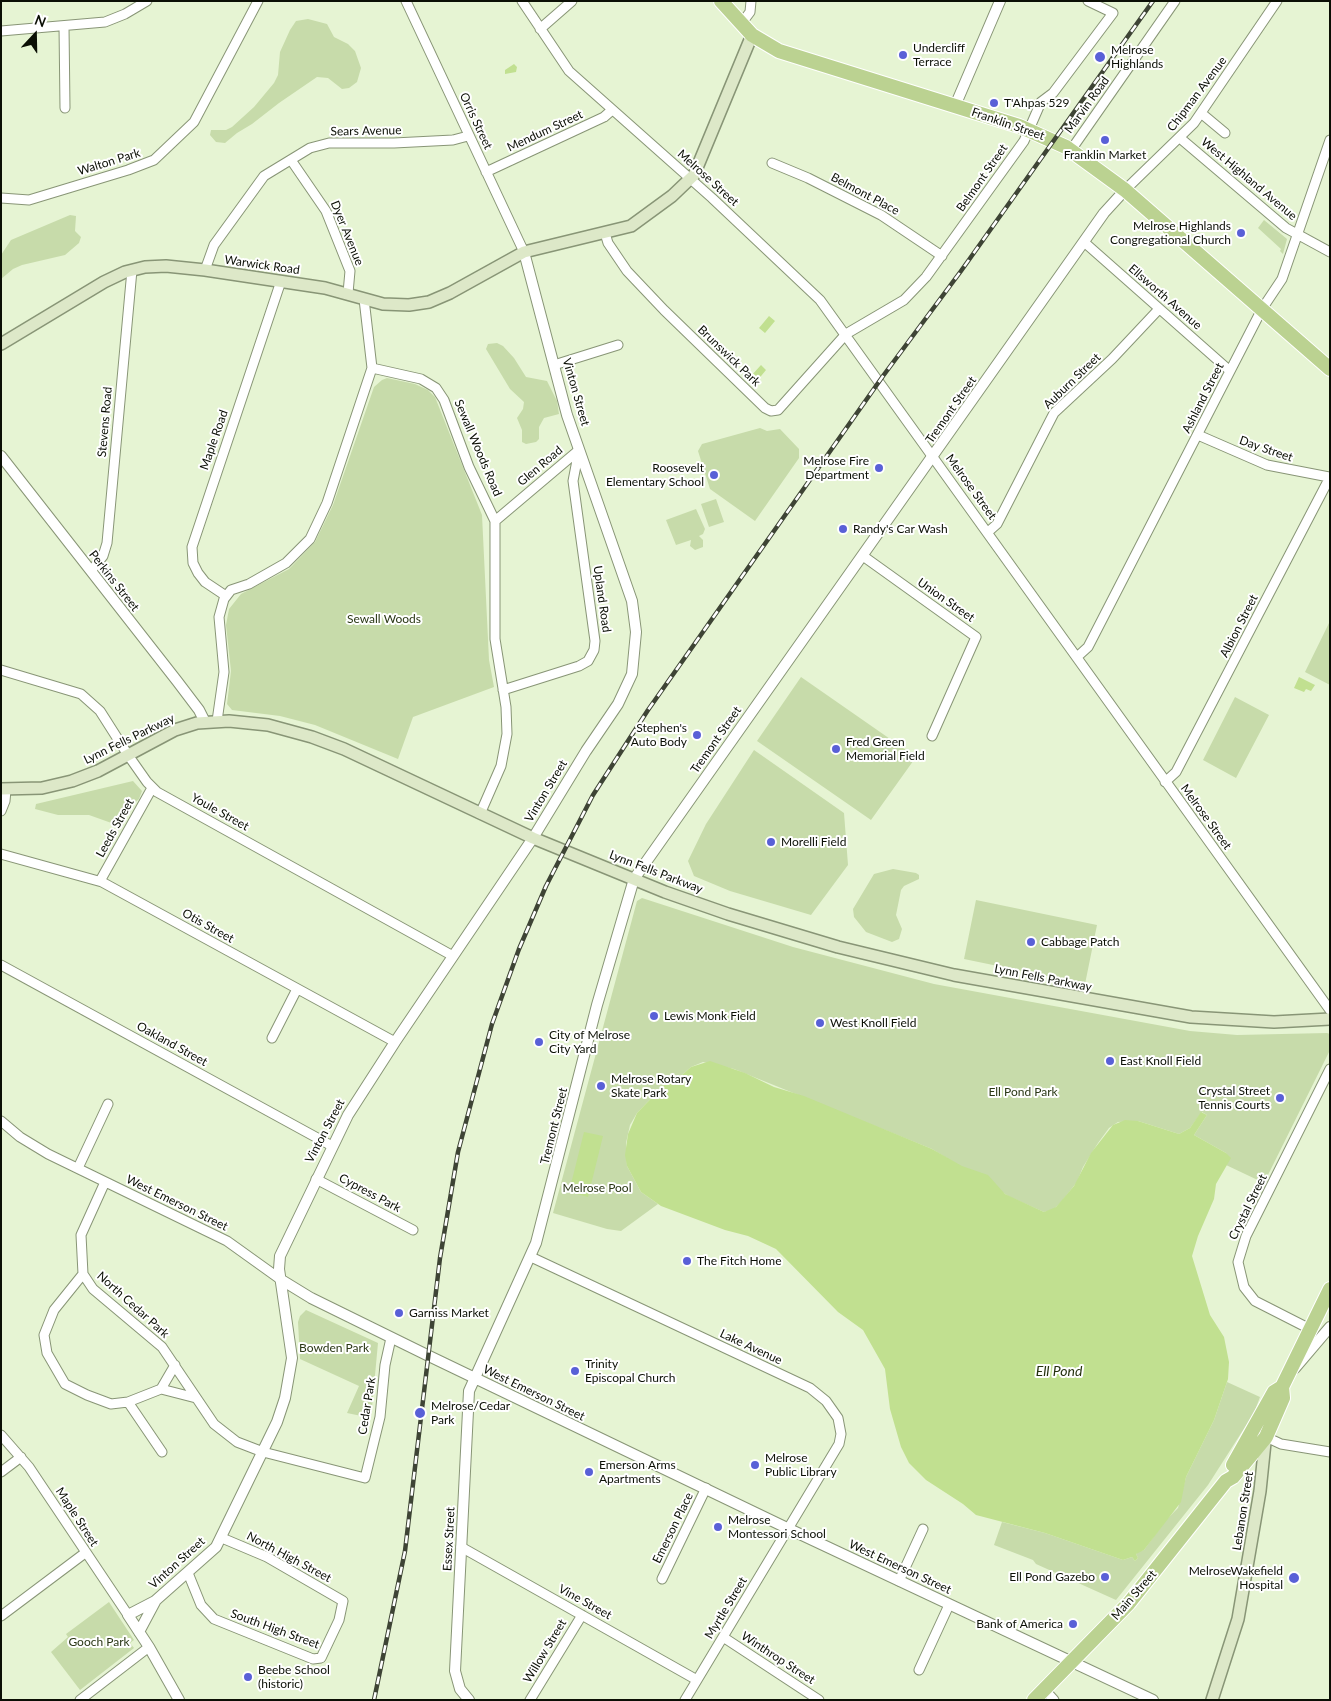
<!DOCTYPE html>
<style>
body{margin:0}
#map{position:relative;width:1331px;height:1701px;overflow:hidden;background:#e6f4d3;font-family:Lato,sans-serif}
canvas{display:block}
.frame{position:absolute;inset:0;border:2px solid #0b0f05;pointer-events:none}
.north{position:absolute;left:10px;top:10px;width:50px;height:50px;-webkit-text-stroke:4px #fff;paint-order:stroke;rotate:21deg;font-size:14px;font-weight:700;line-height:20px;text-align:center;color:#0b0f05}
.north::after{content:'';display:block;margin:auto;width:18px;height:22px;background:#0b0f05;clip-path:polygon(50% 0,100% 100%,50% 72%,0 100%)}
</style>
<div id="map">
<canvas width="1331" height="1701"></canvas>
<div class="frame"></div>
<div class="north">N</div>
</div>
<script>
const c = document.querySelector('canvas').getContext('2d');
c.lineJoin = 'round';
function paint(path, color) { c.fillStyle = color; c.fill(path, 'evenodd'); }
const toPath = rows => new Path2D(rows.map(r => 'M' + r).join(''));
function strokePath(path, color, width, dash) { c.strokeStyle = color; c.lineWidth = width; c.lineCap = dash ? 'butt' : 'round'; c.setLineDash(dash || []); c.stroke(path); }
function label(font, color, halo, rows, align = 'center') {
  c.font = font + ' Lato,sans-serif'; c.lineWidth = 4; c.setLineDash([]); c.textBaseline = 'middle'; c.strokeStyle = halo; c.fillStyle = color; for (const [text, x, y, turn = 0] of rows) {
    c.save(); c.translate(x, y); c.rotate((+turn || 0) * Math.PI / 180); c.textAlign = isNaN(turn) ? turn : align; if (halo) c.strokeText(text, 0, 0); c.fillText(text, 0, 0); c.restore();
  }
}
paint(toPath([
 [308,19,327,24,334,37,348,44,355,51,361,68,357,82,349,88,342,89,328,78,317,77,279,103,252,124,237,133,225,143,216,142,210,135,211,130,226,130,232,127,254,107,274,83,278,75,280,52,290,30,296,21],
 [70,215,76,216,75,231,81,237,79,243,65,255,22,265,13,269,1,279,1,255,11,240],
 [1264,220,1287,239,1283,254,1280,251,1281,249,1258,228],
 [497,343,503,346,514,358,526,377,547,381,557,401,559,414,544,418,539,427,539,439,536,442,526,444,522,442,522,430,517,418,523,409,524,402,510,389,486,349,488,344],
 [387,378,415,384,428,390,435,397,482,515,489,660,494,687,413,717,398,759,315,725,280,716,232,710,227,704,231,671,226,625,229,609,241,594,289,569,315,542,333,505,374,387,382,380],
 [760,428,767,431,780,429,799,449,799,458,755,521,710,489,698,451,702,444],
 [716,499,724,522,709,527,701,504],
 [696,509,705,529,703,534,699,536,703,540,703,547,695,550,690,546,691,540,676,545,666,520],
 [1330,621,1330,685,1305,672],
 [801,677,916,757,871,820,757,741],
 [1235,697,1269,715,1236,778,1203,760],
 [754,750,844,813,848,865,811,915,730,891,694,876,688,861,706,824],
 [133,781,142,791,139,799,130,807,122,822,117,825,89,815,58,815,35,809,36,804],
 [893,869,916,873,919,875,919,879,904,886,901,890,896,915,902,929,899,939,892,942,866,932,854,917,853,909,874,874],
 [642,898,793,947,934,984,1190,1031,1237,1035,1327,1033,1330,1034,1330,1050,1264,1183,1226,1165,1228,1162,1226,1153,1194,1135,1207,1115,1202,1112,1190,1128,1179,1134,1138,1121,1118,1122,1109,1128,1098,1143,1083,1167,1077,1182,1062,1201,1053,1210,1044,1212,1010,1197,932,1149,734,1069,703,1062,691,1067,674,1082,664,1085,637,1113,630,1125,626,1143,627,1166,641,1192,658,1204,621,1231,607,1229,553,1213,637,901],
 [976,900,1097,925,1085,984,964,959],
 [306,1310,378,1343,371,1418,347,1413,359,1386,300,1359,298,1322,300,1316],
 [1227,1382,1260,1397,1254,1413,1208,1485,1116,1600,1036,1564,1033,1560,994,1545,1002,1522,1045,1533,1123,1560,1132,1557,1135,1561,1138,1558,1136,1554,1138,1551,1144,1550,1165,1521,1178,1508,1186,1477,1214,1420],
 [109,1602,134,1640,130,1643,134,1648,80,1690,51,1652,68,1637,66,1634]
]), '#c7dbaa');
paint(toPath([
 [514,64,517,67,516,72,505,74,505,70],
 [769,316,775,321,765,333,759,328],
 [761,365,766,370,757,381,751,376],
 [1299,677,1315,685,1311,691,1306,689,1304,692,1294,688],
 [710,1061,745,1073,774,1087,804,1096,932,1149,962,1166,988,1175,1005,1194,1044,1212,1056,1207,1074,1186,1091,1153,1113,1125,1125,1120,1138,1121,1179,1134,1190,1128,1201,1112,1207,1115,1194,1135,1226,1153,1231,1158,1216,1184,1214,1199,1198,1236,1192,1256,1210,1315,1224,1337,1229,1362,1228,1379,1214,1420,1186,1477,1181,1502,1144,1550,1136,1554,1138,1558,1135,1561,1132,1557,1123,1560,1045,1533,976,1515,963,1504,926,1480,909,1463,901,1447,890,1409,885,1369,863,1330,838,1312,776,1249,748,1236,725,1230,661,1206,641,1192,627,1166,625,1155,628,1134,637,1113,664,1085,674,1082,691,1067],
 [584,1132,603,1136,588,1197,569,1192]
]), '#c1e090');
const minor = toPath([
 [406,1,524,252],
 [522,1,569,71,712,198,820,300,1330,1010],
 [741,24,750,12,751,1],
 [64,26,65,108],
 [540,29,572,1],
 [1,31,105,22,125,14,147,1],
 [1201,113,1225,133],
 [1180,138,1286,228,1330,252],
 [1071,150,1175,1],
 [291,160,326,211,350,271,348,293],
 [772,163,808,178,881,215,942,256],
 [486,172,604,117,612,110],
 [1125,190,1194,123,1277,1],
 [1,198,29,200,128,170,154,160,194,122,258,1],
 [605,233,608,243,627,271,664,310,765,408,771,411,778,410,846,334,904,300,926,277,1024,141,1041,102,1053,93,1113,13,1088,1],
 [1084,242,1230,371],
 [205,270,214,245,264,176,310,148,329,143,394,143,453,140,468,136],
 [364,299,372,368],
 [554,365,618,345],
 [1198,435,1267,465,1329,477],
 [495,521,579,450],
 [988,532,997,524,1054,413,1112,359,1159,309],
 [863,556,976,637,932,736],
 [91,571,103,556,107,543,132,270],
 [226,596,205,582,198,573,193,563,192,547,281,281],
 [1077,657,1088,647,1262,309,1282,279,1330,140],
 [1,670,81,694,100,711,128,755,147,782,157,792,453,956],
 [503,690,579,666,588,661,594,650,595,641,573,481,579,450],
 [217,721,224,672,219,617,224,599,231,590,249,584,286,563,310,539,327,503,372,368,421,379,436,388,444,400,469,467,495,521,495,639,506,707,507,734,501,766,480,814],
 [1165,782,1176,772,1330,477],
 [1,811,5,801,6,790],
 [1,854,102,882,395,1042],
 [100,881,152,788],
 [1,965,332,1146],
 [272,1038,297,989],
 [1,1121,20,1137,48,1154,227,1241,280,1279],
 [78,1168,108,1104],
 [316,1179,413,1230],
 [105,1182,81,1235,83,1274,93,1289,162,1347,214,1424,237,1442,263,1452,365,1478,380,1417,385,1365,391,1338],
 [531,1257,810,1388,826,1401,838,1418,841,1434,839,1444,685,1700],
 [83,1274,54,1310,44,1335,47,1353,65,1384,87,1395,111,1404,128,1402,161,1389,196,1398],
 [1310,1329,1255,1301,1244,1287,1238,1262,1246,1236,1330,1069],
 [161,1389,175,1365],
 [128,1402,162,1452],
 [1,1435,29,1467,128,1615],
 [1266,1437,1281,1444,1330,1452],
 [1,1472,21,1457],
 [461,1547,697,1680],
 [188,1573,201,1605,214,1619,313,1659,321,1658,339,1620,343,1601,267,1557,222,1538],
 [662,1579,706,1488],
 [899,1581,923,1529],
 [1,1616,85,1553],
 [723,1637,819,1700],
 [919,1670,949,1605],
 [1044,1689,1054,1700],
 [80,1700,149,1647],
 [530,1700,582,1615]
]);
const tertiary = toPath([
 [955,106,1000,1],
 [1,456,177,681,199,710,205,722],
 [280,1279,311,1298,429,1356,787,1528,1153,1700],
 [1295,1368,1330,1327],
 [139,1632,155,1602],
 [179,1700,149,1647,128,1615,155,1601,216,1547,277,1422,285,1398,292,1358,279,1269,280,1256,348,1115,395,1042,533,838,586,751,618,704,632,674,636,632,632,601,567,415,524,252],
 [469,1700,460,1689,455,1671,469,1391,536,1243,597,1005,634,879,1104,213,1125,190]
]);
const secondary = toPath([
 [1,344,104,282,125,272,145,267,166,266,205,270,325,288,383,304,409,305,429,302,450,293,524,252,631,226,672,196,694,175,752,35],
 [1,789,42,788,72,781,98,771,175,730,197,723,229,721,268,725,312,737,344,749,533,838,665,892,728,914,838,947,954,975,1191,1017,1274,1022,1330,1019],
 [1212,1700,1238,1619,1260,1491,1266,1433]
]);
const primary = toPath([
 [721,1,752,35,779,51,1019,126,1066,147,1125,190,1330,369],
 [1233,1465,1274,1392,1282,1387],
 [1034,1700,1129,1603,1226,1481,1233,1477,1266,1437,1283,1398,1282,1387,1330,1289]
]);
strokePath(minor, '#889576', 11);
strokePath(tertiary, '#889576', 12);
strokePath(secondary, '#889576', 14);
strokePath(primary, '#fff', 16);
strokePath(minor, '#fff', 9);
strokePath(tertiary, '#fff', 10);
strokePath(secondary, '#dde8c8', 11);
strokePath(primary, '#bbd291', 14);
const rail = toPath([
 [374,1700,405,1551,440,1258,458,1152,492,1024,519,949,546,886,593,795,648,710,883,376,961,271,1153,1]
]);
strokePath(rail, '#3e4435', 4.5);
strokePath(rail, '#fff', 2.5, [8]);
for (const [x, y, r, color] of [
 [903,55,5,"#5960d7"],
 [1100,57,6,"#5960d7"],
 [994,103,5,"#5960d7"],
 [1105,140,5,"#5960d7"],
 [1241,233,5,"#5960d7"],
 [879,468,5,"#5960d7"],
 [714,475,5,"#5960d7"],
 [843,529,5,"#5960d7"],
 [697,735,5,"#5960d7"],
 [836,749,5,"#5960d7"],
 [771,842,5,"#5960d7"],
 [1031,942,5,"#5960d7"],
 [654,1016,5,"#5960d7"],
 [820,1023,5,"#5960d7"],
 [539,1042,5,"#5960d7"],
 [1110,1061,5,"#5960d7"],
 [601,1086,5,"#5960d7"],
 [1280,1098,5,"#5960d7"],
 [687,1261,5,"#5960d7"],
 [399,1313,5,"#5960d7"],
 [575,1371,5,"#5960d7"],
 [420,1413,6,"#5960d7"],
 [755,1465,5,"#5960d7"],
 [589,1472,5,"#5960d7"],
 [718,1527,5,"#5960d7"],
 [1105,1577,5,"#5960d7"],
 [1294,1578,6,"#5960d7"],
 [1073,1624,5,"#5960d7"],
 [248,1677,5,"#5960d7"]
]) { const dot = new Path2D(); dot.arc(x, y, r, 0, 2 * Math.PI); c.fillStyle = color; c.fill(dot); strokePath(dot, '#fff', 2); }
label('12px', '#0b0f05', '#fff', [
 ["Undercliff",913,48],
 ["Terrace",913,62],
 ["Melrose",1111,50],
 ["Highlands",1111,64],
 ["T'Ahpas 529",1004,103],
 ["Franklin Market",1105,155,"center"],
 ["Melrose Highlands",1231,226,"right"],
 ["Congregational Church",1231,240,"right"],
 ["Melrose Fire",869,461,"right"],
 ["Department",869,475,"right"],
 ["Roosevelt",704,468,"right"],
 ["Elementary School",704,482,"right"],
 ["Randy's Car Wash",853,529],
 ["Stephen's",687,728,"right"],
 ["Auto Body",687,742,"right"],
 ["Fred Green",846,742],
 ["Memorial Field",846,756],
 ["Morelli Field",781,842],
 ["Cabbage Patch",1041,942],
 ["Lewis Monk Field",664,1016],
 ["West Knoll Field",830,1023],
 ["City of Melrose",549,1035],
 ["City Yard",549,1049],
 ["East Knoll Field",1120,1061],
 ["Melrose Rotary",611,1079],
 ["Skate Park",611,1093],
 ["Crystal Street",1270,1091,"right"],
 ["Tennis Courts",1270,1105,"right"],
 ["The Fitch Home",697,1261],
 ["Garniss Market",409,1313],
 ["Trinity",585,1364],
 ["Episcopal Church",585,1378],
 ["Melrose/Cedar",431,1406],
 ["Park",431,1420],
 ["Melrose",765,1458],
 ["Public Library",765,1472],
 ["Emerson Arms",599,1465],
 ["Apartments",599,1479],
 ["Melrose",728,1520],
 ["Montessori School",728,1534],
 ["MelroseWakefield",1283,1571,"right"],
 ["Hospital",1283,1585,"right"],
 ["Ell Pond Gazebo",1095,1577,"right"],
 ["Bank of America",1063,1624,"right"],
 ["Beebe School",258,1670],
 ["(historic)",258,1684]
], 'left');
label('12px', '#0b0f05', '#fff', [
 ["Chipman Avenue",1197,94,-53],
 ["Marvin Road",1087,105,-54],
 ["Orris Street",476,121,65],
 ["Franklin Street",1008,124,19],
 ["Sears Avenue",366,131,-1],
 ["Mendum Street",545,131,-25],
 ["Walton Park",109,162,-17],
 ["Melrose Street",708,178,42],
 ["Belmont Street",982,178,-55],
 ["West Highland Avenue",1249,179,40],
 ["Belmont Place",865,194,28],
 ["Dyer Avenue",347,233,68],
 ["Warwick Road",262,265,8],
 ["Ellsworth Avenue",1165,297,41],
 ["Brunswick Park",729,356,44],
 ["Auburn Street",1072,381,-44],
 ["Vinton Street",576,392,74],
 ["Ashland Street",1203,398,-63],
 ["Tremont Street",951,410,-55],
 ["Stevens Road",105,422,-85],
 ["Maple Road",214,440,-71],
 ["Sewall Woods Road",478,448,67],
 ["Day Street",1266,449,19],
 ["Glen Road",540,466,-40],
 ["Melrose Street",971,487,54],
 ["Perkins Street",114,581,52],
 ["Upland Road",602,599,82],
 ["Union Street",946,600,35],
 ["Albion Street",1239,626,-63],
 ["Lynn Fells Parkway",129,739,-26],
 ["Tremont Street",716,740,-55],
 ["Vinton Street",546,791,-59],
 ["Youle Street",220,812,29],
 ["Melrose Street",1206,817,54],
 ["Leeds Street",115,828,-61],
 ["Lynn Fells Parkway",656,872,21],
 ["Otis Street",208,926,29],
 ["Lynn Fells Parkway",1043,978,11],
 ["Oakland Street",172,1044,29],
 ["Tremont Street",554,1126,-76],
 ["Vinton Street",325,1131,-62],
 ["Cypress Park",370,1193,28],
 ["West Emerson Street",177,1203,26],
 ["Crystal Street",1248,1207,-64],
 ["North Cedar Park",133,1305,42],
 ["Lake Avenue",751,1347,25],
 ["West Emerson Street",534,1393,26],
 ["Cedar Park",367,1406,-81],
 ["Lebanon Street",1243,1511,-81],
 ["Maple Street",77,1517,57],
 ["Emerson Place",673,1528,-64],
 ["Essex Street",449,1539,-87],
 ["North High Street",289,1557,28],
 ["Vinton Street",177,1563,-42],
 ["West Emerson Street",900,1567,25],
 ["Main Street",1134,1595,-49],
 ["Vine Street",585,1602,29],
 ["Myrtle Street",726,1608,-59],
 ["South High Street",275,1629,20],
 ["Willow Street",545,1651,-59],
 ["Winthrop Street",778,1658,33]
]);
label('12px', '#2a3715', '#fff', [
 ["Sewall Woods",384,619],
 ["Ell Pond Park",1023,1092],
 ["Melrose Pool",597,1188],
 ["Bowden Park",334,1348],
 ["Gooch Park",99,1642]
]);
label('italic 14px', '#263210', '#fff', [
 ["Ell Pond",1059,1371]
]);
</script>
